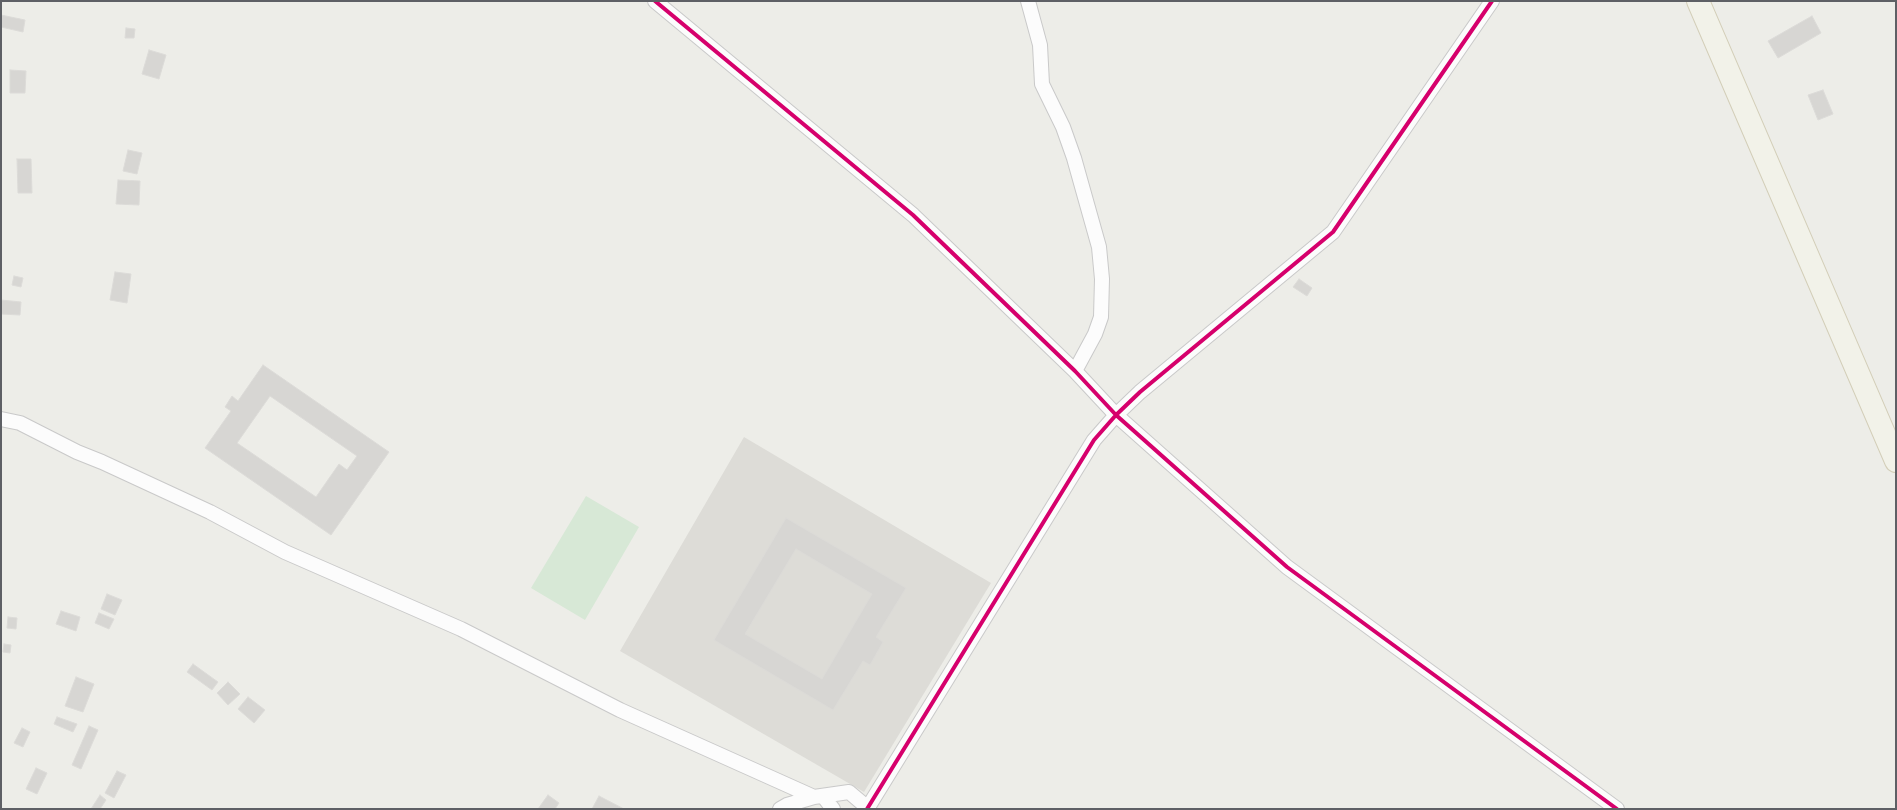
<!DOCTYPE html>
<style>
body{margin:0}
#map{position:relative;width:1897px;height:810px;overflow:hidden;background:#edede8;font-family:Karla,sans-serif}
canvas{display:block}
.frame{position:absolute;inset:0;border:2px solid #5e6065;pointer-events:none}
</style>
<div id="map">
<canvas width="1897" height="810"></canvas>
<div class="frame"></div>
</div>
<script>
const c = document.querySelector('canvas').getContext('2d');
c.lineJoin = 'round';
function paint(path, color) { c.fillStyle = color; c.fill(path, 'evenodd'); }
const toPath = rows => new Path2D(rows.map(r => 'M' + r).join(''));
function strokePath(path, color, width, dash) { c.strokeStyle = color; c.lineWidth = width; c.lineCap = dash ? 'butt' : 'round'; c.setLineDash(dash || []); c.stroke(path); }
paint(toPath([
 [744,437,991,583,864,792,620,651]
]), '#dddcd7');
paint(toPath([
 [586,496,639,527,585,620,531,588]
]), '#d7e8d6');
const building = toPath([
 [1,15,25,20,23,32,1,27,1,15],
 [1812,16,1821,33,1778,58,1768,41,1812,16],
 [126,28,135,29,134,38,125,38,126,28],
 [149,50,166,55,159,79,142,74,149,50],
 [10,70,26,71,25,93,10,93,10,70],
 [1823,90,1833,114,1818,120,1808,95,1823,90],
 [128,150,142,153,137,174,123,171,128,150],
 [17,159,31,159,32,193,18,193,17,159],
 [118,180,140,181,139,205,116,204,118,180],
 [115,272,131,274,127,303,110,300,115,272],
 [14,276,23,278,21,287,12,285,14,276],
 [1299,279,1312,288,1307,296,1293,287,1299,279],
 [1,300,21,302,20,315,1,314,1,300],
 [263,365,389,452,331,535,205,448,231,411,225,407,232,396,238,401,263,365],
 [270,396,357,456,347,470,339,464,316,497,237,443,270,396],
 [786,518,906,588,876,637,883,642,870,665,863,661,833,710,714,640,786,518],
 [796,549,872,594,822,679,745,634,796,549],
 [107,594,122,600,115,615,101,609,107,594],
 [61,611,80,617,76,631,56,624,61,611],
 [99,613,114,619,109,629,95,623,99,613],
 [8,617,17,618,16,629,7,628,8,617],
 [4,644,11,645,10,653,3,652,4,644],
 [193,664,218,682,212,690,187,672,193,664],
 [76,677,94,684,83,712,65,706,76,677],
 [228,682,240,694,228,705,217,693,228,682],
 [248,697,265,710,254,723,238,709,248,697],
 [57,717,77,724,73,732,54,724,57,717],
 [89,726,98,730,81,769,72,765,89,726],
 [22,728,30,732,23,747,14,743,22,728],
 [36,768,47,773,37,794,26,789,36,768],
 [117,771,126,775,114,798,105,793,117,771],
 [100,795,106,800,100,809,91,809,100,795],
 [548,795,559,803,555,809,538,809,548,795],
 [599,796,624,809,592,809,599,796]
]);
paint(building, '#d7d6d3');
strokePath(building, '#dcdbd8', 1);
const street = toPath([
 [655,1,913,215,1075,371,1116,415,1287,567,1617,809],
 [1028,1,1040,45,1042,84,1063,127,1074,158,1099,247,1102,279,1101,317,1095,334,1075,371],
 [1,419,20,423,77,452,102,462,210,512,285,552,461,629,620,710,814,797],
 [823,796,833,809],
 [780,809,787,805,814,797,849,792,868,808],
 [867,809,1094,440,1116,415,1140,392,1333,232,1492,1]
]);
const primary = toPath([
 [1698,1,1896,461]
]);
strokePath(street, '#c9c9c9', 16);
strokePath(primary, '#d3ceb8', 24);
strokePath(street, '#fcfcfc', 14);
strokePath(primary, '#f2f2e9', 22);
strokePath(toPath([
 [655,1,913,215,1075,371,1116,415,1287,567,1617,809],
 [867,809,1094,440,1116,415,1140,392,1333,232,1492,1]
]), '#d6006c', 4);
</script>
